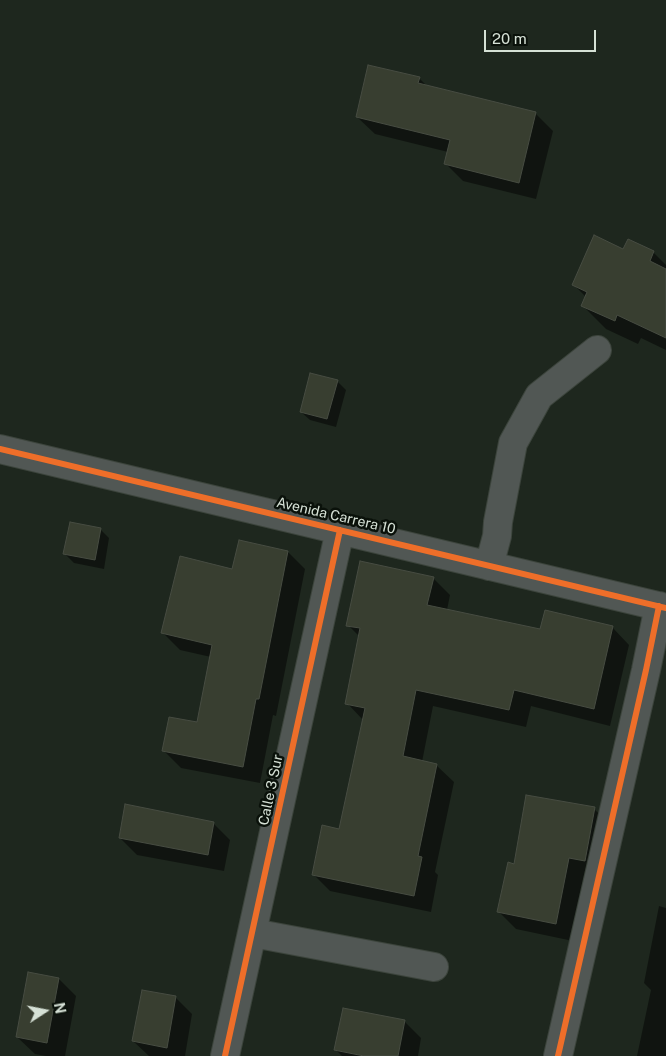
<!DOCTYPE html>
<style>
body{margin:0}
#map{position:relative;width:666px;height:1056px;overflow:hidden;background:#1e271e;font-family:"Public Sans",sans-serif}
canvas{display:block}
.north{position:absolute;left:20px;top:986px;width:50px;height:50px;-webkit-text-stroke:4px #0a110a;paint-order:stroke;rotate:79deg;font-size:14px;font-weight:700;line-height:20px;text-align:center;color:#d6e1d6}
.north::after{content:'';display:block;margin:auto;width:18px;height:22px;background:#d6e1d6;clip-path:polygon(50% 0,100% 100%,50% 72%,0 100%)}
.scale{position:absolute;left:484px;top:30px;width:112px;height:22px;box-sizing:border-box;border:2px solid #d6e1d6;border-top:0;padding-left:6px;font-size:15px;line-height:18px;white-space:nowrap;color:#d6e1d6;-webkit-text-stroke:4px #0a110a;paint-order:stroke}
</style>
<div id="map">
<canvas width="666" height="1056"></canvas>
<div class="north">N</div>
<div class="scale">20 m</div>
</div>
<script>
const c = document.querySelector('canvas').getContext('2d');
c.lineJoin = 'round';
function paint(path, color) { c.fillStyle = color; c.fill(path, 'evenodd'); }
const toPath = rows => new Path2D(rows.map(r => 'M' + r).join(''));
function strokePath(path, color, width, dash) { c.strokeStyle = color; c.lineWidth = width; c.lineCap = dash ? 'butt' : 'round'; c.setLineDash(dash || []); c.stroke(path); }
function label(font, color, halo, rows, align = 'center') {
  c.font = font + ' "Public Sans",sans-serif'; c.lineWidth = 5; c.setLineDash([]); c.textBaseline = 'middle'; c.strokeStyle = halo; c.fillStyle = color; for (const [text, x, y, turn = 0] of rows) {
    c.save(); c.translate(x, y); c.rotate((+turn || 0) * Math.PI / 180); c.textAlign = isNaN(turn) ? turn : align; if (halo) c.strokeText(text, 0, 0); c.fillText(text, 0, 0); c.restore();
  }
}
paint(toPath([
 [419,78,428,87,536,114,553,131,536,199,463,181,445,163,448,152,375,134,357,117],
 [624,250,653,252,666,265,666,350,641,338,638,344,606,329,582,305,586,297,573,284],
 [337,381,346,390,336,427,310,420,301,412],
 [101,530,109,538,104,569,74,563,65,554],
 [288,552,305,569,276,716,273,715,260,783,181,768,164,751,198,724,211,657,180,650,163,633,233,571],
 [433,578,450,595,447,610,541,630,612,627,629,645,610,726,531,706,526,727,433,706,422,762,436,765,454,782,435,872,438,875,431,912,330,891,313,874,340,831,363,720,347,703,360,637,348,625],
 [594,809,612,826,573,941,516,929,499,912,515,865],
 [213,823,230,840,224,871,137,855,120,838],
 [659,906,666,908,666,1056,637,1056,651,990,644,983],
 [59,979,76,996,65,1056,46,1056,35,1054,17,1037],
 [175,997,192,1014,185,1056,149,1056,133,1041],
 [404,1021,421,1038,418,1056,342,1056,336,1050]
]), '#0007');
const building = toPath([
 [368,65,420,77,418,83,536,112,519,183,444,164,450,140,356,117,368,65],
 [594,235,623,249,628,239,654,251,650,261,666,269,666,338,617,315,615,321,581,306,587,292,572,285,594,235],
 [310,373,338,380,327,419,300,412,310,373],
 [70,522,101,528,95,560,63,554,70,522],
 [239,540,288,551,259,699,256,699,243,767,162,751,169,717,197,722,212,645,161,633,180,556,232,569,239,540],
 [360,561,434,577,427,605,540,629,545,610,613,626,594,709,514,690,509,710,416,690,403,756,437,764,418,856,422,857,414,896,312,875,322,825,339,829,365,708,345,704,360,628,346,626,360,561],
 [526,795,595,807,585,861,569,858,556,924,497,912,508,862,514,864,526,795],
 [125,804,214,822,208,855,119,838,125,804],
 [28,972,59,978,47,1043,16,1037,28,972],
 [142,990,176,996,167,1048,132,1041,142,990],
 [343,1008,405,1020,398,1056,364,1056,334,1050,343,1008]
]);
paint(building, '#383e30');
strokePath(building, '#474c42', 1);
const minor = toPath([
 [0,449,666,608],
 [489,566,497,536,498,522,513,443,539,396,597,350],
 [253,933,434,967],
 [225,1056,340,530],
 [558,1056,646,670,659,606]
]);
strokePath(minor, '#3c443c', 30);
strokePath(minor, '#515754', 28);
strokePath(toPath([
 [0,449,666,608],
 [225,1056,340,530],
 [558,1056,646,670,659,606]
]), '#ee6e29', 6);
label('14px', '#d6e1d6', '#0a110a', [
 ["Avenida Carrera 10",336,516,13],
 ["Calle 3 Sur",271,790,-78]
]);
</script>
